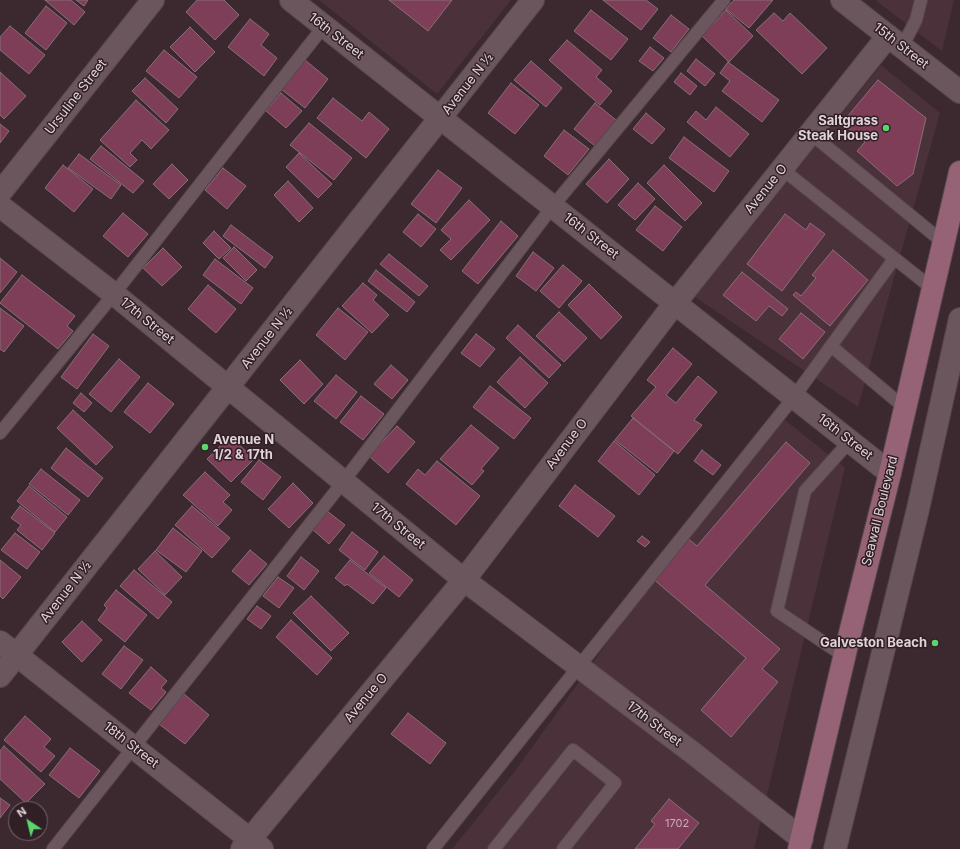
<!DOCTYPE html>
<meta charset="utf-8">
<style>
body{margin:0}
#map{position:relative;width:960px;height:849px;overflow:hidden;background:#3c292f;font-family:Inter,sans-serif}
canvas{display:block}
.north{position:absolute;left:8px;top:801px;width:40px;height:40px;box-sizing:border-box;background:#311f26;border:1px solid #77676d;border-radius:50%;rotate:325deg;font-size:11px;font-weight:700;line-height:16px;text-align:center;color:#e0d3d7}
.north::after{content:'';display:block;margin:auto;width:14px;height:18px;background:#5cd56d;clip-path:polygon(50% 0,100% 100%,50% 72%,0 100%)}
</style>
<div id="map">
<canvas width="960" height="849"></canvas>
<div class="north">N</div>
</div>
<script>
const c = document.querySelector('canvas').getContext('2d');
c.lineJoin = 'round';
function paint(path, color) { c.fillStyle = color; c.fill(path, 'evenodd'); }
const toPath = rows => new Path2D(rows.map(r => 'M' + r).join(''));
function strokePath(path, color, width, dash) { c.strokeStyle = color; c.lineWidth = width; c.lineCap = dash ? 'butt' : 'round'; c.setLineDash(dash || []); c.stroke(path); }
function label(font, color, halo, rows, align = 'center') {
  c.font = font + ' Inter,sans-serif'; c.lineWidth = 3; c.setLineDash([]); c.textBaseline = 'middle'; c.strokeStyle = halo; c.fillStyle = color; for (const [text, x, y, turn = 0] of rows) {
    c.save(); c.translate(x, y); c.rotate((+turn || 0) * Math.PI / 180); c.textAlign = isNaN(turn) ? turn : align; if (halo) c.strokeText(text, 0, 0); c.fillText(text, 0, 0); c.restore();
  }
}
paint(toPath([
 [319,0,511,0,437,94],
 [875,0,954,0,942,51],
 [881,65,940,113,858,407,695,297],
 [774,411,845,468,754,849,452,849,515,771]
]), '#4a313a');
const building = toPath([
 [45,0,71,0,85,12,74,25,45,0],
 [76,0,88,0,84,6,76,0],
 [197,0,224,0,239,15,215,40,186,12,197,0],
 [389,0,452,0,428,31,389,0],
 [603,0,646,0,658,9,641,30,603,0],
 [734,0,773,0,749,28,726,9,734,0],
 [46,6,67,23,46,50,25,33,46,6],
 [591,10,628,39,611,60,574,31,591,10],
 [726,10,753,36,729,62,702,36,726,10],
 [774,13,783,21,790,13,827,48,802,74,756,30,774,13],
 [671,15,689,29,671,52,653,38,671,15],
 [250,19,269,34,261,45,277,58,264,76,228,47,250,19],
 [10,26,45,55,29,74,0,50,0,37,10,26],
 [190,27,215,52,195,72,170,47,190,27],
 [567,40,602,70,596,77,612,91,600,105,549,60,567,40],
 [650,47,664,58,653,71,639,61,650,47],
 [164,50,197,77,179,98,146,71,164,50],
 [696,59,715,74,705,86,687,71,696,59],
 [305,60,328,79,305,108,281,89,305,60],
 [531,61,562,88,546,107,514,80,531,61],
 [728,62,779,100,762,122,722,91,730,81,720,73,728,62],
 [0,72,26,96,4,119,0,115,0,72],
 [681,73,697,86,690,95,674,82,681,73],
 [145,78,178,109,166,123,132,91,145,78],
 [878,80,926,118,913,174,897,186,857,151,865,142,842,123,878,80],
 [511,83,539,105,515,134,488,113,511,83],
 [281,93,302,111,286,128,266,111,281,93],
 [333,98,362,121,369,112,389,129,366,158,317,118,333,98],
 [136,100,169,130,151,149,142,140,130,153,137,160,130,167,100,140,136,100],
 [595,103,616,120,595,146,574,129,595,103],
 [716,107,749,134,730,157,687,122,696,111,706,120,716,107],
 [646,113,665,129,652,144,633,129,646,113],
 [309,123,352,158,334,180,290,145,309,123],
 [0,124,9,131,0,143,0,124],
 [564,130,589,149,568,175,544,156,564,130],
 [684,137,729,171,714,192,669,158,684,137],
 [101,146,144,181,133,193,90,159,101,146],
 [299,153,332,184,318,198,286,167,299,153],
 [79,154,121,185,111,199,68,168,79,154],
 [609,159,629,179,607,203,586,184,609,159],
 [172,164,188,180,169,199,153,184,172,164],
 [63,165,93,189,74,212,45,188,63,165],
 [664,165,702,203,685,221,647,183,664,165],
 [223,168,246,186,227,209,205,190,223,168],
 [438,170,462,188,436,223,411,204,438,170],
 [288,181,313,208,299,222,274,195,288,181],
 [638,183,655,199,635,220,618,205,638,183],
 [469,200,490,220,451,260,440,250,451,239,441,230,469,200],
 [655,206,682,227,663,251,636,230,655,206],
 [123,213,148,234,128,257,103,236,123,213],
 [418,214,436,229,421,247,403,232,418,214],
 [785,214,806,230,810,223,825,234,782,291,747,264,785,214],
 [501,221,518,236,478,284,462,271,501,221],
 [231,225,273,257,265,268,223,236,231,225],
 [214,231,231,248,219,259,203,243,214,231],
 [234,247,257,270,246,281,223,258,234,247],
 [163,248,182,267,162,286,143,268,163,248],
 [833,250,868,280,830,326,793,295,796,292,801,296,816,278,812,275,833,250],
 [533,252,554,268,536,291,516,276,533,252],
 [389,254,428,286,419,296,380,264,389,254],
 [0,258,17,272,0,293,0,258],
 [215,259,253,288,241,304,203,275,215,259],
 [563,265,582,281,559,308,540,291,563,265],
 [376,270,415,302,407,312,368,281,376,270],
 [742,272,788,309,782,316,769,306,756,321,723,295,742,272],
 [22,275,75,316,67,326,73,331,58,349,0,303,22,275],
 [363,283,377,295,373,300,389,315,372,333,342,306,363,283],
 [589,284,622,317,601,339,568,305,589,284],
 [208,285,236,309,216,333,188,309,208,285],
 [0,308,24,326,4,352,0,349,0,308],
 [338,308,368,332,345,360,316,335,338,308],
 [559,312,587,338,564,362,536,336,559,312],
 [801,313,825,332,803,359,779,339,801,313],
 [518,325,561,365,549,378,506,338,518,325],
 [93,334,109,346,77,389,61,377,93,334],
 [476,334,495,349,480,367,461,353,476,334],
 [673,348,692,364,666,395,676,403,698,376,717,392,694,420,702,425,678,454,631,416,656,387,647,380,673,348],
 [520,357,548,383,525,408,497,382,520,357],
 [119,359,140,377,111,412,89,394,119,359],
 [300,360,323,384,304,404,280,380,300,360],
 [391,365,408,380,392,399,374,384,391,365],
 [336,375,357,392,336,419,314,401,336,375],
 [148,383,174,404,150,433,124,412,148,383],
 [490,386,531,418,514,439,473,407,490,386],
 [81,393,92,403,84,412,73,403,81,393],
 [361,396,384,414,363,440,340,422,361,396],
 [73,410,113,447,96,465,57,428,73,410],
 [633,418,674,451,657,473,615,440,633,418],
 [471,425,499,448,481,469,484,471,472,485,440,459,471,425],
 [397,426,415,442,388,473,369,456,397,426],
 [230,436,254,459,231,482,207,459,230,436],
 [614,441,655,475,639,495,598,461,614,441],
 [786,442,810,463,705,585,780,649,762,669,778,682,731,737,701,710,746,658,652,578,686,537,697,546,786,442],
 [66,448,103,478,88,497,51,468,66,448],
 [702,450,721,465,713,475,694,461,702,450],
 [259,460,281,477,263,500,241,482,259,460],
 [437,461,480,496,456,525,406,484,418,469,425,475,437,461],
 [41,469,80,500,68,515,29,484,41,469],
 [205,472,230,495,223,502,232,510,218,526,183,495,205,472],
 [293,483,313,503,289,528,268,509,293,483],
 [575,485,615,516,598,537,559,506,575,485],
 [29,486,67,517,55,532,17,501,29,486],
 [20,506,55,533,42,550,17,530,21,525,11,518,20,506],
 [192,506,230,538,212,558,175,525,192,506],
 [327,511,345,525,329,544,312,529,327,511],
 [173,528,202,551,186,572,156,550,173,528],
 [352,532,378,552,365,570,339,550,352,532],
 [15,533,40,552,27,569,1,550,15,533],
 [642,536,650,542,645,547,637,541,642,536],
 [250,550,267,564,249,585,232,571,250,550],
 [155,551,182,577,165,595,138,569,155,551],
 [384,556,413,580,399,597,369,573,384,556],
 [301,557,319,571,304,590,287,576,301,557],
 [0,560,21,577,3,599,0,596,0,560],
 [350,560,386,588,373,604,347,584,345,586,335,578,350,560],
 [134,570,172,602,158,619,120,586,134,570],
 [278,577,294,588,279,608,263,596,278,577],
 [116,590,147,615,125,642,98,620,107,608,104,605,116,590],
 [311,596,349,633,331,651,293,613,311,596],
 [257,606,271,616,261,629,247,619,257,606],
 [291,620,332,658,317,675,276,637,291,620],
 [82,621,102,640,82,662,62,642,82,621],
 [124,646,143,660,121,689,102,674,124,646],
 [151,667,167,681,161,688,166,692,151,710,129,693,151,667],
 [184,694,209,715,185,744,159,724,184,694],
 [408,713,446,743,430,764,391,734,408,713],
 [25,716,51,739,44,747,55,756,41,772,4,740,25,716],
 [4,746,45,784,26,803,0,779,0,751,4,746],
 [70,748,100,771,79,798,49,775,70,748],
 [0,798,10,805,0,818,0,798],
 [669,799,699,823,678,849,635,849,655,824,651,821,669,799]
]);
paint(building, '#7f3e58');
strokePath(building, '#866f77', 1);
const lane = toPath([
 [902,47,916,20,921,0],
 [810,133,944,243],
 [782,169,933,289],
 [831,346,905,408],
 [0,433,114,294,324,26],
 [844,656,777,611,805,491,850,441],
 [53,849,343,482,553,206,724,0],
 [433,849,794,397,894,259],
 [494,849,573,750,615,783,563,849]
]);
const street = toPath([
 [291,0,890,473],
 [842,0,888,36],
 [0,193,153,0],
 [0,206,114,294,464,580,693,753,802,839],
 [0,642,262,849],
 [0,676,533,0],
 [835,849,918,509,960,319]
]);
const secondary = toPath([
 [242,849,464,580,675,303,888,36,960,92]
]);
const primary = toPath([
 [799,849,847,645,890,473,960,172]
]);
strokePath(lane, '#57474d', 14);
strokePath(street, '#57474d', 24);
strokePath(secondary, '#57474d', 24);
strokePath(primary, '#57474d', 24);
strokePath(lane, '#6b565d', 12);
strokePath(street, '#6b565d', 22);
strokePath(secondary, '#6b565d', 22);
strokePath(primary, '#956375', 22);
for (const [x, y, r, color] of [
 [886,128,4,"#5cd56d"],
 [205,447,4,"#5cd56d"],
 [935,643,4,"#5cd56d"]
]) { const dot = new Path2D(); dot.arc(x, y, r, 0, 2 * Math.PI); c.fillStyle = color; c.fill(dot); strokePath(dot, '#311f26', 1.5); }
label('11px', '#c8aeb7', null, [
 ["1702",677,824]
]);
label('13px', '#e0d3d7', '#311f26', [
 ["16th Street",336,36,38],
 ["15th Street",901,46,38],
 ["Avenue N ½",468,84,-52],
 ["Ursuline Street",76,97,-52],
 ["Avenue O",766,189,-51],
 ["16th Street",591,236,38],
 ["17th Street",147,321,39],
 ["Avenue N ½",267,338,-52],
 ["16th Street",845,437,38],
 ["Avenue O",567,444,-53],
 ["Seawall Boulevard",880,511,-76],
 ["17th Street",398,526,39],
 ["Avenue N ½",66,592,-52],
 ["Avenue O",366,698,-50],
 ["17th Street",654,724,37],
 ["18th Street",131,745,38]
]);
label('bold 13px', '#e0d3d7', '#311f26', [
 ["Saltgrass",878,121],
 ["Steak House",878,136],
 ["Avenue N",213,440,"left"],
 ["1/2 & 17th",213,455,"left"],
 ["Galveston Beach",927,643]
], 'right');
</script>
